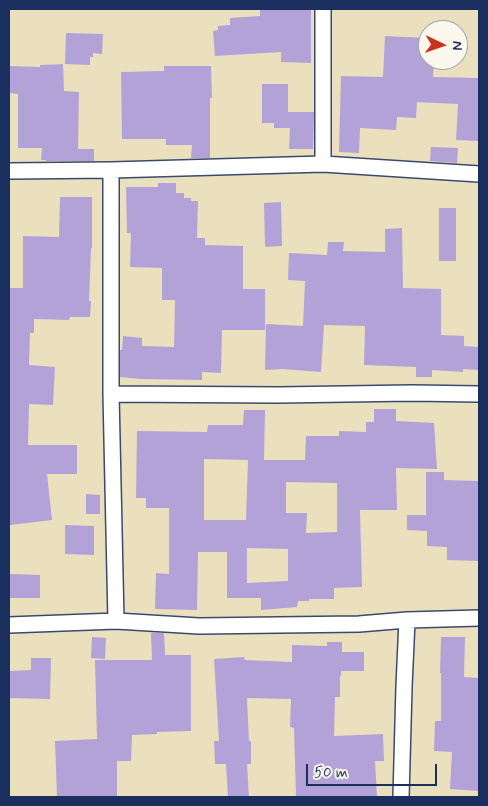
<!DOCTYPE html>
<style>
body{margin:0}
#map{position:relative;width:488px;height:806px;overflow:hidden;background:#eae0bd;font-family:Mynerve,sans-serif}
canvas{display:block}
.frame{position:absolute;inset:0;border:10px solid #1b2f5e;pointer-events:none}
.north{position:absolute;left:418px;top:20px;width:50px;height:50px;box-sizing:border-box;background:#fbf7ec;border:1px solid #a1a7b3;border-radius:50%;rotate:93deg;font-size:14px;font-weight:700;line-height:20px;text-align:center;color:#1b2f5e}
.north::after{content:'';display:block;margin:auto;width:18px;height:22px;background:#c8321e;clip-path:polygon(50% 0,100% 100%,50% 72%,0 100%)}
.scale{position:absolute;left:306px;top:764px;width:131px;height:22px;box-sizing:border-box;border:2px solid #1b2f5e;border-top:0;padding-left:6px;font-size:15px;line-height:18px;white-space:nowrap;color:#1b2f5e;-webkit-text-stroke:4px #fbf7ec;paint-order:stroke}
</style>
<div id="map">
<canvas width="488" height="806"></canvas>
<div class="frame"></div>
<div class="north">N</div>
<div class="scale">50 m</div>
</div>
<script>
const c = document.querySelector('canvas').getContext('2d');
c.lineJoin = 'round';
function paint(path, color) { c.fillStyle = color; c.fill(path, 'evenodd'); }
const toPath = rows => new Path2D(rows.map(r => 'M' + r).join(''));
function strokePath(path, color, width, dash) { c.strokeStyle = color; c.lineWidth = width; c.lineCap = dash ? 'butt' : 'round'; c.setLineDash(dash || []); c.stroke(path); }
paint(toPath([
 [260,9,311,9,311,63,281,62,281,52,215,56,213,31,218,30,218,26,230,25,230,18,260,16],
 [66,33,103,34,102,54,93,53,93,57,90,57,90,65,65,64],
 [385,36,428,38,428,60,434,60,433,77,479,78,479,141,456,140,458,104,417,102,416,118,397,117,396,130,360,128,359,153,339,152,341,76,383,77],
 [63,64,64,91,79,92,78,149,94,149,94,161,46,161,46,160,41,160,42,148,18,148,18,94,9,93,9,66,40,67,40,65],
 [164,66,211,66,212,98,210,98,210,158,191,158,192,145,166,145,166,139,122,139,121,72,164,71],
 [262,84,288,84,288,112,314,112,313,149,289,149,290,128,274,128,274,123,262,123],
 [431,147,458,148,457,163,430,161],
 [158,183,176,183,176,193,184,193,184,198,191,198,191,201,198,201,197,238,205,238,205,245,243,246,243,289,265,289,265,330,222,330,221,373,202,372,202,380,141,379,120,377,120,350,122,350,123,336,142,338,142,346,174,347,175,300,162,300,162,268,130,267,131,233,127,233,126,187,158,187],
 [60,197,92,197,92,248,91,248,89,301,91,301,90,317,70,317,69,320,34,319,34,333,30,333,29,365,55,367,53,405,29,404,28,445,77,445,77,474,47,474,52,520,10,525,9,515,9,288,23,288,23,236,59,237],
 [281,202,282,246,265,247,264,203],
 [439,208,456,208,456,261,439,261],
 [402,228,403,288,441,289,441,335,464,336,464,346,479,347,479,370,463,369,463,372,432,370,432,377,416,377,416,367,364,365,365,326,324,325,321,372,282,369,265,370,266,324,303,326,305,281,288,280,289,253,327,255,328,242,344,242,343,251,385,252,385,229],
 [374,409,396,409,396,421,434,423,437,469,396,468,397,510,360,510,362,587,334,588,334,599,309,599,309,601,298,601,297,607,261,610,261,598,227,598,227,552,198,552,197,610,155,609,156,573,169,574,169,508,146,508,146,498,136,498,137,431,207,432,208,425,243,425,244,410,265,410,264,460,305,460,306,436,339,436,339,431,366,432,366,422,374,422],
 [204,459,248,460,246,520,204,520],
 [286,482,337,483,337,532,306,533,307,513,286,513],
 [247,548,288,549,288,581,247,583],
 [426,472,444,472,444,480,479,481,479,561,447,560,447,547,427,546,427,531,407,530,407,515,426,515],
 [86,494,100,495,100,514,86,514],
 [65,525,94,526,94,555,65,554],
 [10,574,40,575,40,598,10,598],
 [151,633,164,633,165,655,191,655,191,731,157,732,157,734,132,735,131,761,117,761,117,797,57,797,55,741,97,739,95,660,152,660],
 [92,637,106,638,105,659,91,658],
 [441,637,465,637,464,677,479,678,479,791,450,789,452,752,434,751,435,721,441,721,441,673,440,673],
 [327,642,342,642,342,652,364,652,364,671,341,671,341,676,340,676,340,697,335,697,334,736,383,734,384,761,375,761,377,797,296,797,294,728,290,727,291,699,247,698,249,741,251,741,251,764,247,764,249,797,228,797,226,764,215,764,214,741,219,741,214,659,244,657,245,660,292,662,292,645,327,646],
 [31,658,51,658,50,699,9,698,9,671,31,670]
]), '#b3a2d7');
const minor = toPath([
 [323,164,479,174],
 [111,170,111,394,116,621],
 [9,171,111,170,323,164,323,9],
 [111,394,279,395,412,393,479,394],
 [9,625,116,621,199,626,359,624,407,620,479,618],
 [401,797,404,687,407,620]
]);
strokePath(minor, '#3a4a6c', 18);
strokePath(minor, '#fff', 15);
</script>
